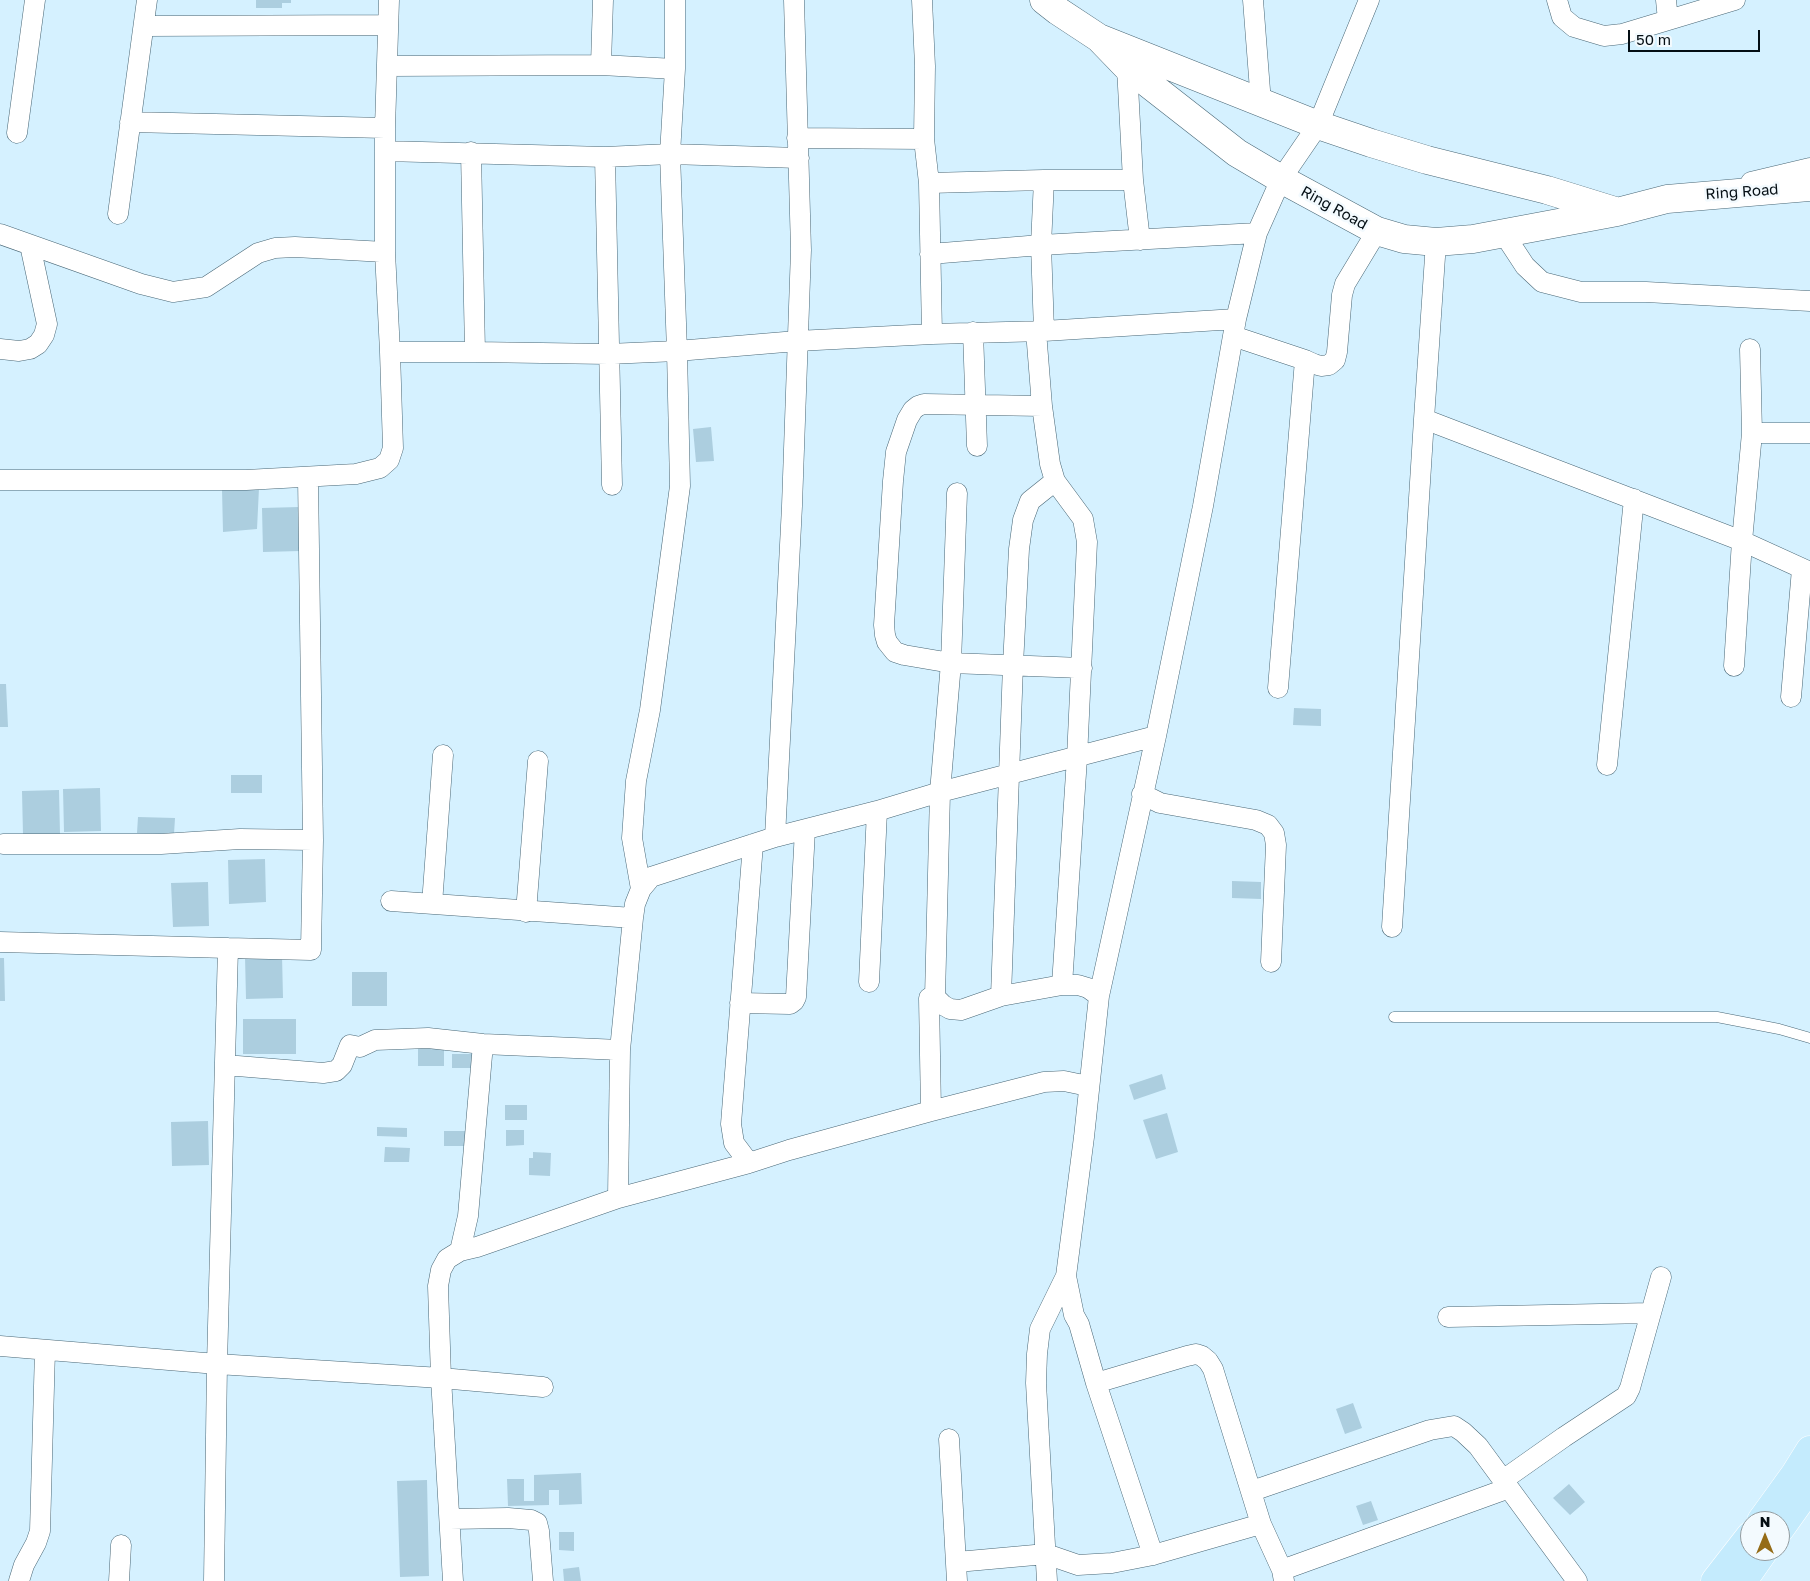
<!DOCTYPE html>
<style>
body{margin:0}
#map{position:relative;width:1810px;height:1581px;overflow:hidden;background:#d5f1ff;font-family:"Golos Text",sans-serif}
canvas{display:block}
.north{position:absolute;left:1740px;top:1511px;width:50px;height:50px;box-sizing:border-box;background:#f3fafe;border:1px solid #939ca0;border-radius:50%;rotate:0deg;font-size:14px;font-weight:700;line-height:20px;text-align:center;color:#040e14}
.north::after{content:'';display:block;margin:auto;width:18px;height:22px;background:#956c17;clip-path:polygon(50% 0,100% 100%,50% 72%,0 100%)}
.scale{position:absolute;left:1628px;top:30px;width:132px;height:22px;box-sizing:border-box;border:2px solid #040e14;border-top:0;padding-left:6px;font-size:15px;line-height:18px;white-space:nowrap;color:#040e14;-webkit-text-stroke:4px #f3fafe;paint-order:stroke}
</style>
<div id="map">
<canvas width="1810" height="1581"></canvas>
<div class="north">N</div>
<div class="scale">50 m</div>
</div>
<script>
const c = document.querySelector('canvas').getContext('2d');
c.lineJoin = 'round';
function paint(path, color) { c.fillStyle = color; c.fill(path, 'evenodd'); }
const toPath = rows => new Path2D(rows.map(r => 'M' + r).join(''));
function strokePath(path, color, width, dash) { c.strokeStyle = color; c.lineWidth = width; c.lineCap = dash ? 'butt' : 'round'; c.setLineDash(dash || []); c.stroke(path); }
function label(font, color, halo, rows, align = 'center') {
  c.font = font + ' "Golos Text",sans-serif'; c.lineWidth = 5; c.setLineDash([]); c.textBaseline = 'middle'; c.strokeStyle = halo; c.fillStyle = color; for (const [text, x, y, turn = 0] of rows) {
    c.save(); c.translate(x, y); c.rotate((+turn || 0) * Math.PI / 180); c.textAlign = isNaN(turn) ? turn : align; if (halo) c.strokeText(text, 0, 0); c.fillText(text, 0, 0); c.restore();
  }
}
paint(toPath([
 [256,0,291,0,291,3,282,3,282,8,256,8],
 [711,427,714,461,696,462,693,429],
 [259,488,257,529,223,532,222,489],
 [299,507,300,551,263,552,262,508],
 [0,684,6,684,8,727,0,727],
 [1294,708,1321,709,1321,726,1293,725],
 [231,775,262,775,262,793,231,793],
 [100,788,101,831,64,832,63,789],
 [59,790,60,834,23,835,22,791],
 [138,817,175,818,174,834,137,833],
 [265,859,266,902,229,904,228,860],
 [1232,881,1261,882,1261,899,1232,898],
 [208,882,209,926,173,927,171,883],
 [282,955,283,998,246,999,245,956],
 [0,958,4,958,5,1001,0,1001],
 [352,972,387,972,387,1006,352,1006],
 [243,1019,296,1019,296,1054,243,1054],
 [418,1048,444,1048,444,1066,418,1066],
 [452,1054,472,1054,472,1068,452,1068],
 [1162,1074,1166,1089,1134,1100,1129,1085],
 [505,1105,527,1105,527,1120,505,1120],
 [1167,1113,1178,1152,1156,1159,1143,1120],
 [208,1121,209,1165,172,1166,171,1122],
 [377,1127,407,1128,407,1137,377,1136],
 [506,1130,524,1130,524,1145,506,1146],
 [444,1131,471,1131,471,1146,444,1146],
 [385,1147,410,1148,409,1162,384,1162],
 [533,1152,551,1153,550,1176,529,1175,529,1158,533,1158],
 [1353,1403,1362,1428,1345,1434,1336,1409],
 [581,1473,582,1504,559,1505,559,1490,549,1490,549,1505,508,1506,507,1479,524,1479,524,1501,534,1501,534,1475],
 [427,1480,429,1576,400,1577,397,1481],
 [1569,1484,1585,1502,1570,1515,1553,1498],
 [1371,1501,1378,1520,1363,1525,1356,1506],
 [559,1532,574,1532,574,1551,559,1550],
 [579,1567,581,1581,564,1581,563,1569]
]), '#accedf');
const lane = toPath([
 [1394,1017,1717,1017,1779,1029,1810,1038]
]);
const street = toPath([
 [389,0,385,128,385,252,390,352,475,352,608,354,677,351,797,341,932,334],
 [922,0,925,66,924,139,929,183,932,334,1044,331,1236,319],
 [1253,0,1261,103],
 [1557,0,1562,17,1574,27,1604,36,1622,34,1735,0],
 [1666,0,1668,20],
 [144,26,388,25],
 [601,65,603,0],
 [388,66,601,65,675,69],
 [1127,67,1133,180,1140,240],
 [130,122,385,128],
 [17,133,35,0],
 [797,138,924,139],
 [385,151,605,157,670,154,799,158],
 [471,152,475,352],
 [605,157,612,485],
 [1044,180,1041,245,1044,331],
 [1751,182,1810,168],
 [929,183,1044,180,1133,180],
 [118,214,147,0],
 [0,234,141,284,173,292,206,287,258,253,275,248,295,247,385,252],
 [1504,234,1525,266,1542,282,1581,292,1646,292,1810,301],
 [1436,242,1424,419,1742,541,1810,572],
 [930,254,1041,245,1257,233],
 [1036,331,1042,406,924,404,918,406,913,410,907,420,896,452,893,481,884,625,885,635,887,642,895,652,904,655,951,663,1082,668],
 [973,332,977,446],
 [1233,336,1305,360,1314,364,1321,366,1329,365,1335,360,1337,352,1342,295,1345,284,1377,231],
 [0,349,19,351,30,349,38,344,44,335,47,324,30,245],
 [1042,406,1050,464,1055,481,1083,519,1087,542,1077,758,1062,985],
 [1752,433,1810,433],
 [308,477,313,840,311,950,228,948,217,1364,441,1378,438,1286,441,1270,447,1259,460,1251,477,1247,618,1198,749,1163,789,1150,931,1111,1044,1082,1064,1081,1088,1086],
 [0,480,246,480,356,474,380,468,389,460,393,448,390,352],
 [957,493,951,663,940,792,935,997,943,1005,950,1009,961,1010,1001,996,1062,985,1078,985,1088,988,1099,996],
 [1734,666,1742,541,1752,433,1750,349],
 [1278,688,1305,360],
 [1791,697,1802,569],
 [1607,765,1634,499],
 [1142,794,1160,803,1256,820,1268,825,1274,833,1276,845,1271,962],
 [775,837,792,506,801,250,794,0],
 [3,844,161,844,240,839,313,840],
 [641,889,632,838,636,781,650,710,680,486,677,351,670,154,675,69,675,0],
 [391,901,633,918],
 [432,904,443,755],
 [526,912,538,761],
 [1392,927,1424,419],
 [0,942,228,948],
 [869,982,877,811],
 [1001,996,1013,665,1019,549,1023,520,1030,501,1055,481],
 [929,998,931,1111],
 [740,1003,790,1004,794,1001,796,997,805,830],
 [225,1065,323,1073,336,1071,342,1065,350,1045,360,1047,375,1040,428,1038,483,1044,620,1050],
 [749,1163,734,1143,731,1124,753,844],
 [618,1198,620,1050,633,918,635,904,641,889,651,877,775,837,877,811,940,792,1156,736],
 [460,1251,468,1216,483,1044],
 [1448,1317,1651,1313],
 [0,1346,217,1364,214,1581],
 [1096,1383,1153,1555],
 [949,1439,957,1581],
 [1503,1480,1564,1437,1626,1396,1630,1388,1661,1277],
 [1252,1491,1430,1430,1454,1426,1463,1432,1478,1446,1577,1581],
 [450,1519,508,1518,531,1520,537,1523,539,1531,543,1581],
 [957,1562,1046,1554,1078,1565,1112,1563,1153,1555,1261,1524],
 [1282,1570,1509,1488],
 [19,1581,24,1565,36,1543,40,1531,45,1350],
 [119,1581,121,1545],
 [453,1581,441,1378,543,1387],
 [1047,1581,1036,1383,1037,1354,1040,1329,1066,1276],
 [1284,1581,1282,1570,1261,1524,1213,1369,1208,1361,1202,1356,1196,1354,1187,1356,1096,1383,1079,1324,1074,1315,1066,1276,1084,1137,1099,996,1156,736,1203,506,1236,319,1257,233,1281,179,1318,125,1369,0]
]);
const secondary = toPath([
 [1044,0,1058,11,1099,38,1318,125,1371,143,1427,160,1547,190,1615,211],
 [1099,38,1127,67,1237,153,1281,179,1377,231,1404,239,1436,242,1473,239,1617,212,1667,199,1810,187]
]);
const primary = toPath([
 [1761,1521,1795,1474,1810,1450],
 [1780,1529,1810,1487],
 [1715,1581,1750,1536],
 [1743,1581,1764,1551]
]);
strokePath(lane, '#496776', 11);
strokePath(street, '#496776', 21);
strokePath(secondary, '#496776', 29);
strokePath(primary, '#fff', 29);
strokePath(lane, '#fff', 10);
strokePath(street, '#fff', 20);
strokePath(secondary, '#fff', 28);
strokePath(primary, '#c4ebfd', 28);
label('15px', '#040e14', '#f3fafe', [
 ["Ring Road",1742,192,-4],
 ["Ring Road",1334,208,29]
]);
</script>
